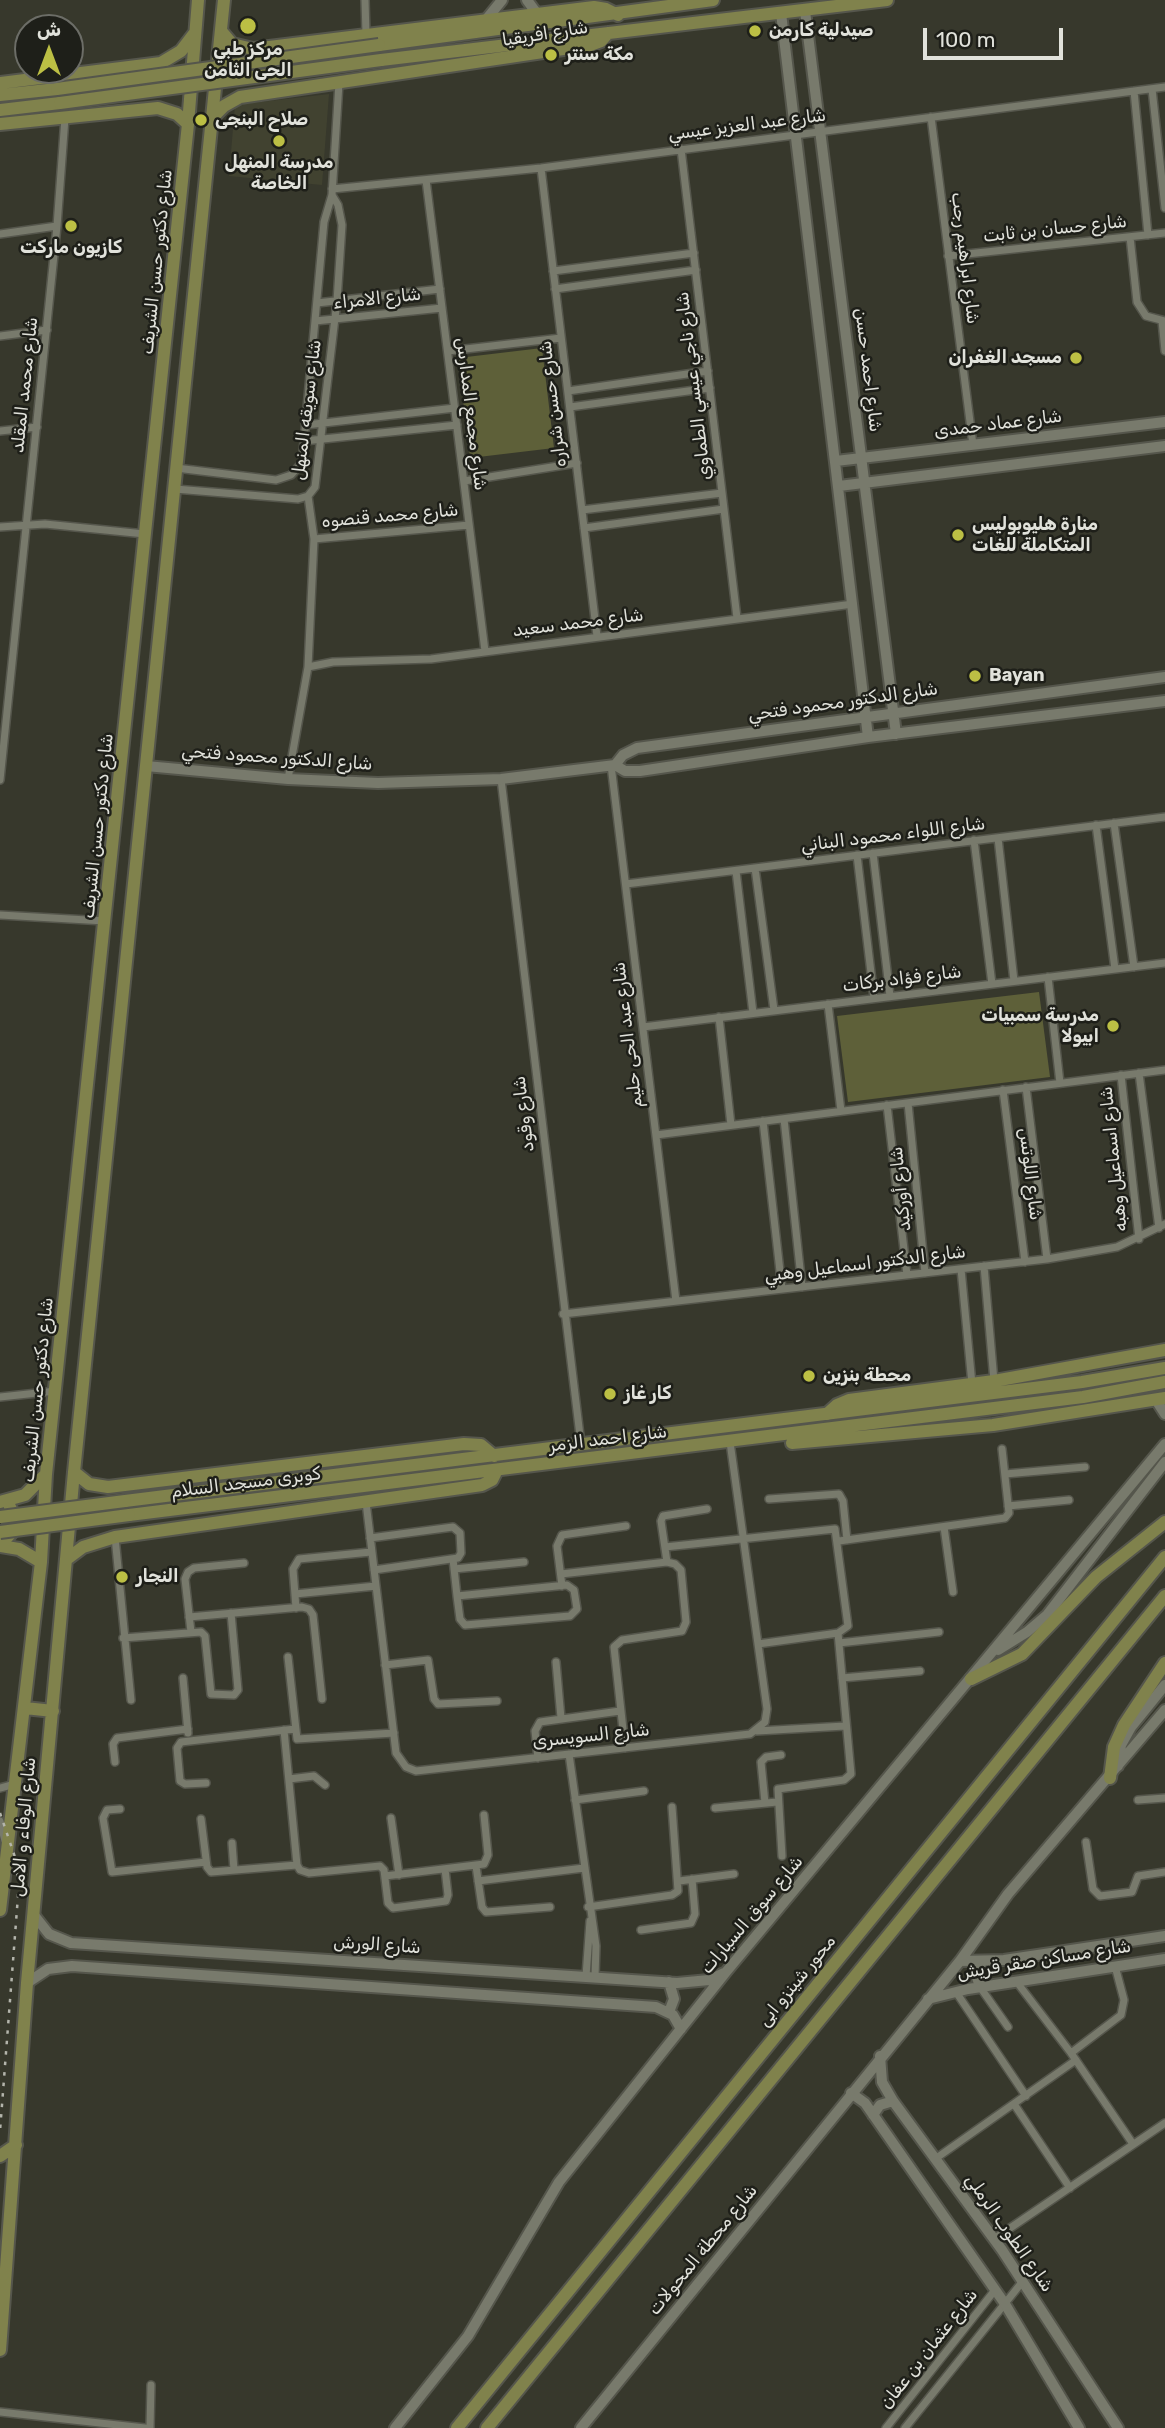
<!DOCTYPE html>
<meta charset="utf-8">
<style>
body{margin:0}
#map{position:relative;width:1165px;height:2428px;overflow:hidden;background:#37382c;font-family:Rubik,"Noto Naskh Arabic",sans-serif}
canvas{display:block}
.north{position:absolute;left:14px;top:14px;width:70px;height:70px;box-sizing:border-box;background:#1e1f19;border:2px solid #6c6d67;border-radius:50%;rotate:0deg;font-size:19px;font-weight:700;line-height:28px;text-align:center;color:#e1e2db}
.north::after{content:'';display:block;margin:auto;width:24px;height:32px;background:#bcbf44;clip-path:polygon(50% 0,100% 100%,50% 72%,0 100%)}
.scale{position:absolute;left:923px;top:28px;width:140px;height:32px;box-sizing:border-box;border:4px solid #e1e2db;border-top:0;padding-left:9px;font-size:21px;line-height:24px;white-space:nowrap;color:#e1e2db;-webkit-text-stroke:5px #1e1f19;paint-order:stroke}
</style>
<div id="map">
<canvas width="1165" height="2428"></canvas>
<div class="north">ش</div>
<div class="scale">100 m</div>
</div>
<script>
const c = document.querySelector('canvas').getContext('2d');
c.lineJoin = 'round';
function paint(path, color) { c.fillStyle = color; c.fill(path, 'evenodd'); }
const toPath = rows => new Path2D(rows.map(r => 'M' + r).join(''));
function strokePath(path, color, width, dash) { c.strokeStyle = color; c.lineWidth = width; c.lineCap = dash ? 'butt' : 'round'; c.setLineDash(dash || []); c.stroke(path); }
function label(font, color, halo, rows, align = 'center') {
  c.font = font + ' Rubik,"Noto Naskh Arabic",sans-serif'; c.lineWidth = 5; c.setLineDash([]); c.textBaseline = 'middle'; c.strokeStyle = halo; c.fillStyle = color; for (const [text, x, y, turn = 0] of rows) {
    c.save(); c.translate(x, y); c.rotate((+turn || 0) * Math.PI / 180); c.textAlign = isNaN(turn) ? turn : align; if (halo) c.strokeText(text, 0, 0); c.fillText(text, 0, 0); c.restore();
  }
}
paint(toPath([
 [329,94,322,185,229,176,235,105]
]), '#414230');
paint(toPath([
 [542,348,554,448,470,458,458,358],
 [1039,992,1050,1077,848,1102,837,1016]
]), '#5e6039');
const street = toPath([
 [365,0,366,34],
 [1152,89,1165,208],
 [1134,91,1148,235],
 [931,117,973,445],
 [681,149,737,618],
 [541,168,597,636],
 [426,180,485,651],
 [332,189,541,168,1165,87],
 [0,234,57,226],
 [1130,237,1137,302,1146,316,1165,321],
 [948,256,1165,233],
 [553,271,694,253],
 [555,289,696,270],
 [317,303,440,289],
 [315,321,442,308],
 [1162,321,1165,351],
 [0,336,47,330],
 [448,351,561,338],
 [568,391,708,371],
 [570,407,710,388],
 [306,425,455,408],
 [0,431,37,427],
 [304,441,457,425],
 [176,468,276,480,291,475,302,463,324,222,332,195,339,83],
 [464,481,577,463],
 [175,489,298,499,308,496,315,487,337,301,342,225,338,205,332,195],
 [582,510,722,493],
 [0,527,45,524,145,534],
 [584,528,724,509],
 [314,539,469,525],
 [308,667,333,662,431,659,853,604],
 [611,765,676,1301],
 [288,779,308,667,314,539,308,496],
 [501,779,581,1444],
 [0,780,57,226,65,118],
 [1114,823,1134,967],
 [1096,825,1115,969],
 [998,838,1014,981],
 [974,840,992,984],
 [873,853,890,996],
 [857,855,874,998],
 [755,868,774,1010],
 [736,871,753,1013],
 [626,884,1165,817],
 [0,915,105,921],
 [1048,977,1060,1083],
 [828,1004,841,1111],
 [719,1017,731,1125],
 [643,1027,1165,963],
 [1139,1073,1159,1228],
 [1121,1075,1139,1239],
 [1026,1087,1047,1259],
 [1003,1090,1025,1262],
 [908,1103,925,1273],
 [887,1105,907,1275],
 [784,1119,802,1287],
 [763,1121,782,1289],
 [656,1135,1165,1070],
 [984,1266,994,1381],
 [961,1269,972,1384],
 [563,1314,1047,1259,1117,1247,1165,1224],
 [0,1397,56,1391],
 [1005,1474,1085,1467],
 [769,1499,839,1494,843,1501,847,1540],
 [366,1502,396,1753,406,1767,416,1771,750,1734,765,1722,767,1709,730,1442],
 [1008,1506,1069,1500],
 [944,1527,953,1592],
 [115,1537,131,1700],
 [370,1538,453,1527,460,1533,461,1553,458,1558,374,1570],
 [839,1541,1005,1518,1009,1513,1002,1449],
 [665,1547,835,1529,848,1626,838,1633,758,1644],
 [453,1559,457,1596,460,1619,465,1625,570,1616,577,1609,574,1590,567,1585,457,1596],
 [667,1562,661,1521,663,1516,707,1509],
 [454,1569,524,1562],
 [561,1574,667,1562,675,1564,681,1570,686,1622,682,1631,622,1640,614,1647,625,1748],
 [562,1586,557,1546,562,1535,626,1526],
 [295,1594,376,1586],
 [296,1608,293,1569,299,1559,371,1552],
 [189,1617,302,1607,309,1609,313,1615,322,1699],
 [191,1632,185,1579,188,1572,194,1568,244,1563],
 [123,1638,201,1632,205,1636,211,1694,234,1695,238,1690,231,1613],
 [839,1643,939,1632],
 [288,1657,297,1739,394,1733],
 [556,1662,561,1718],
 [385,1665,428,1660,434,1699,438,1704,497,1701],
 [183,1678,188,1733],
 [842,1678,920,1671],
 [284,1730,297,1865,300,1870,309,1873,380,1866,384,1870,388,1903,393,1908,446,1901,448,1895,445,1869],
 [757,1731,845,1726],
 [569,1754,596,1946,595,1977],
 [538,1758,535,1731,540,1722,620,1711],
 [115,1762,113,1744,117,1738,188,1729],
 [289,1779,314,1776,325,1785],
 [206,1783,185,1784,180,1781,177,1748,181,1742,295,1729],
 [0,1788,15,1784],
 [575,1800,644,1791],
 [1138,1800,1165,1798],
 [765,1803,761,1762,766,1757,781,1755],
 [715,1808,777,1802],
 [120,1809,107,1810,103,1818,112,1872,206,1862],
 [391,1818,399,1875],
 [201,1819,207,1867,211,1872,297,1865],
 [0,1821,5,1841],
 [1086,1842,1093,1889,1100,1896,1132,1892,1138,1876,1165,1872],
 [232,1843,234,1870],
 [782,1856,778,1789,844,1780,851,1774,838,1633],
 [476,1866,482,1907,486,1912,550,1907],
 [385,1876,484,1864,488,1855,484,1815],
 [478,1881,584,1868],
 [679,1881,734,1874],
 [588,1907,672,1895,678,1891,672,1807],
 [641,1930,691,1923,695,1914,692,1879],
 [586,1976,590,1921],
 [1016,1981,1071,2053,1133,2144],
 [980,1987,1008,2027],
 [956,1992,1026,2096],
 [1071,2053,1121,2015,1124,2000,1115,1966],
 [1014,2104,1070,2188],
 [935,2159,1076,2060],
 [994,2239,1165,2123],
 [0,2412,145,2428],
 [150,2428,151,2385],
 [886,2428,995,2290],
 [905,2428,1023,2281]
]);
const secondary = toPath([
 [527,0,538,15],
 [805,11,896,734],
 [781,13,868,737],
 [485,21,502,0],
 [836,461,1165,422],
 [839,486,1165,446],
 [615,765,623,755,637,748,1165,677],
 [146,766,288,779,378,783,501,779,615,765,625,771,640,771,868,737,1165,701],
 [1156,1400,1165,1414],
 [998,1650,1027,1632,1047,1615,1165,1462],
 [1118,1766,1121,1745,1131,1727,1165,1685],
 [34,1915,49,1934,71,1943,677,1983,709,1980,724,1973],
 [960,1961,1004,1960,1165,1936],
 [27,1983,48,1969,72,1966,656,2007,673,2015,681,2029],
 [980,1987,976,1974,982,1962],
 [928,1999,968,1989,1165,1959],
 [669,2012,674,1999,669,1982],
 [880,2056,882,2082,893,2101,1002,2250,1118,2428],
 [851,2093,865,2103,1005,2304,1079,2428],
 [873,2115,880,2105,893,2101],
 [395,2428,468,2336,559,2182,726,1972,1165,1444],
 [581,2428,960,1961,1008,1894,1165,1710]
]);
const primary = toPath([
 [221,31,232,44,253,49,594,7,606,9,618,15],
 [379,45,713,0],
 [381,60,887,0],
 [0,83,161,63,181,51,194,34],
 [0,95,57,89],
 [0,110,60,103],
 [212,118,224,106,240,97,590,45,601,41,608,33],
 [0,124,158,108,177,114,188,124],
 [827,1414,837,1405,849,1400,994,1381,1165,1350],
 [792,1443,993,1425,1165,1398],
 [74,1472,89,1484,108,1487,464,1444,481,1445,494,1456],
 [125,1501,1082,1382,1165,1368],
 [0,1502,25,1495,46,1474],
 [129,1515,1083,1397,1165,1382],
 [0,1545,14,1530,15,1519,10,1507],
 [0,1546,19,1549,41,1562],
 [67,1559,83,1547,115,1537,482,1485,492,1480,497,1470],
 [971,1679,1022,1654,1096,1577,1165,1522],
 [25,1708,53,1711],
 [1110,1778,1114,1747,1124,1725,1165,1663],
 [0,1910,41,1562,46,1474,188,124,198,0],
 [0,2156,16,2145],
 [0,2350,27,1983,74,1472,224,0],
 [457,2428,1165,1557],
 [487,2428,1165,1596]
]);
strokePath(street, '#55564c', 10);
strokePath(secondary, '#55564c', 14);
strokePath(primary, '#55564c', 16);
strokePath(street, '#787a6c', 7);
strokePath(secondary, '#787a6c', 10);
strokePath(primary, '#80824c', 12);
strokePath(toPath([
 [0,1813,17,1863,18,1896,0,2131]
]), '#b4b5ac', 2.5, [3.5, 7]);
const primaryBridge = toPath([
 [57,89,379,45],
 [60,103,381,60],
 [0,1517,125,1501],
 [0,1532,129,1515]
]);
strokePath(primaryBridge, '#55564c', 16, []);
strokePath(primaryBridge, '#80824c', 12);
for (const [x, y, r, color] of [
 [248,26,9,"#bcbf44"],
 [755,31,7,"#bcbf44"],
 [551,55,7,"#bcbf44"],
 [201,120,7,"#bcbf44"],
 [279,141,7,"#bcbf44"],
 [71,226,7,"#bcbf44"],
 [1076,358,7,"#bcbf44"],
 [958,535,7,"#bcbf44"],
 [975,676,7,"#bcbf44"],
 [1113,1026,7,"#bcbf44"],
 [809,1376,7,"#bcbf44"],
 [610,1394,7,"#bcbf44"],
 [122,1577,7,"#bcbf44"]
]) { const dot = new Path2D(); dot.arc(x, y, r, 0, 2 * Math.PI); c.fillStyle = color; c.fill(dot); strokePath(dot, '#1e1f19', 2.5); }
label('bold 18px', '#e1e2db', '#1e1f19', [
 ["صيدلية كارمن",769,31],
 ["مركز طبي",248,50,"center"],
 ["الحى الثامن",248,71,"center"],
 ["مكة سنتر",565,55],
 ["صلاح البنجى",215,120],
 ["مدرسة المنهل",279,163,"center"],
 ["الخاصة",279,184,"center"],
 ["كازيون ماركت",71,248,"center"],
 ["مسجد الغفران",1062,358,"right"],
 ["منارة هليوبوليس",972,525],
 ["المتكاملة للغات",972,546],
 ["Bayan",989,676],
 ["مدرسة سمبيات",1099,1016,"right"],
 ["ابيولا",1099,1037,"right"],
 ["محطة بنزين",823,1376],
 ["كار غاز",624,1394],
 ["النجار",136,1577]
], 'left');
label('18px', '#e1e2db', '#1e1f19', [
 ["شارع افريقيا",545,34,-9],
 ["شارع عبد العزيز عيسي",747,125,-7],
 ["شارع حسان بن ثابت",1055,229,-6],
 ["شارع ابراهيم رجب",965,258,83],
 ["شارع دكتور حسن الشريف",157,262,-84],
 ["شارع الامراء",377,299,-6],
 ["شارع احمد حسن",868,370,83],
 ["شارع محمد المقلد",25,385,-84],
 ["شارع ناجي عيسي الطماوي",694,386,-97],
 ["شارع حسن شراره",553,404,-97],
 ["شارع سويقه المنهل",307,410,-83],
 ["شارع مجمع المدارس",471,414,83],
 ["شارع عماد حمدى",998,424,-7],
 ["شارع محمد قنصوه",390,516,-5],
 ["شارع محمد سعيد",578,623,-7],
 ["شارع الدكتور محمود فتحي",843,702,-8],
 ["شارع الدكتور محمود فتحي",277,758,4],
 ["شارع دكتور حسن الشريف",98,826,-84],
 ["شارع اللواء محمود البناني",893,835,-7],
 ["شارع فؤاد بركات",902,979,-7],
 ["شارع عبد الحى حليم",628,1035,-97],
 ["شارع وقود",524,1114,-97],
 ["شارع اسماعيل وهبه",1114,1159,-96],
 ["شارع اللوتس",1030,1174,83],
 ["شارع أوركيد",901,1189,-96],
 ["شارع الدكتور اسماعيل وهبي",865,1264,-7],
 ["شارع دكتور حسن الشريف",38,1390,-84],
 ["شارع احمد الزمر",608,1439,-7],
 ["كوبرى مسجد السلام",246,1483,-7],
 ["شارع السويسرى",591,1736,-6],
 ["شارع الوفاء و الامل",24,1827,-85],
 ["شارع سوق السيارات",752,1915,-50],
 ["شارع الورش",377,1945,4],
 ["شارع مساكن صقر قريش",1044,1960,-9],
 ["محور شينزو ابى",797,1981,-51],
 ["شارع الطوب الرملي",1009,2233,55],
 ["شارع محطة المحولات",703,2250,-51],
 ["شارع عثمان بن عفان",929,2349,-52]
]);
</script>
